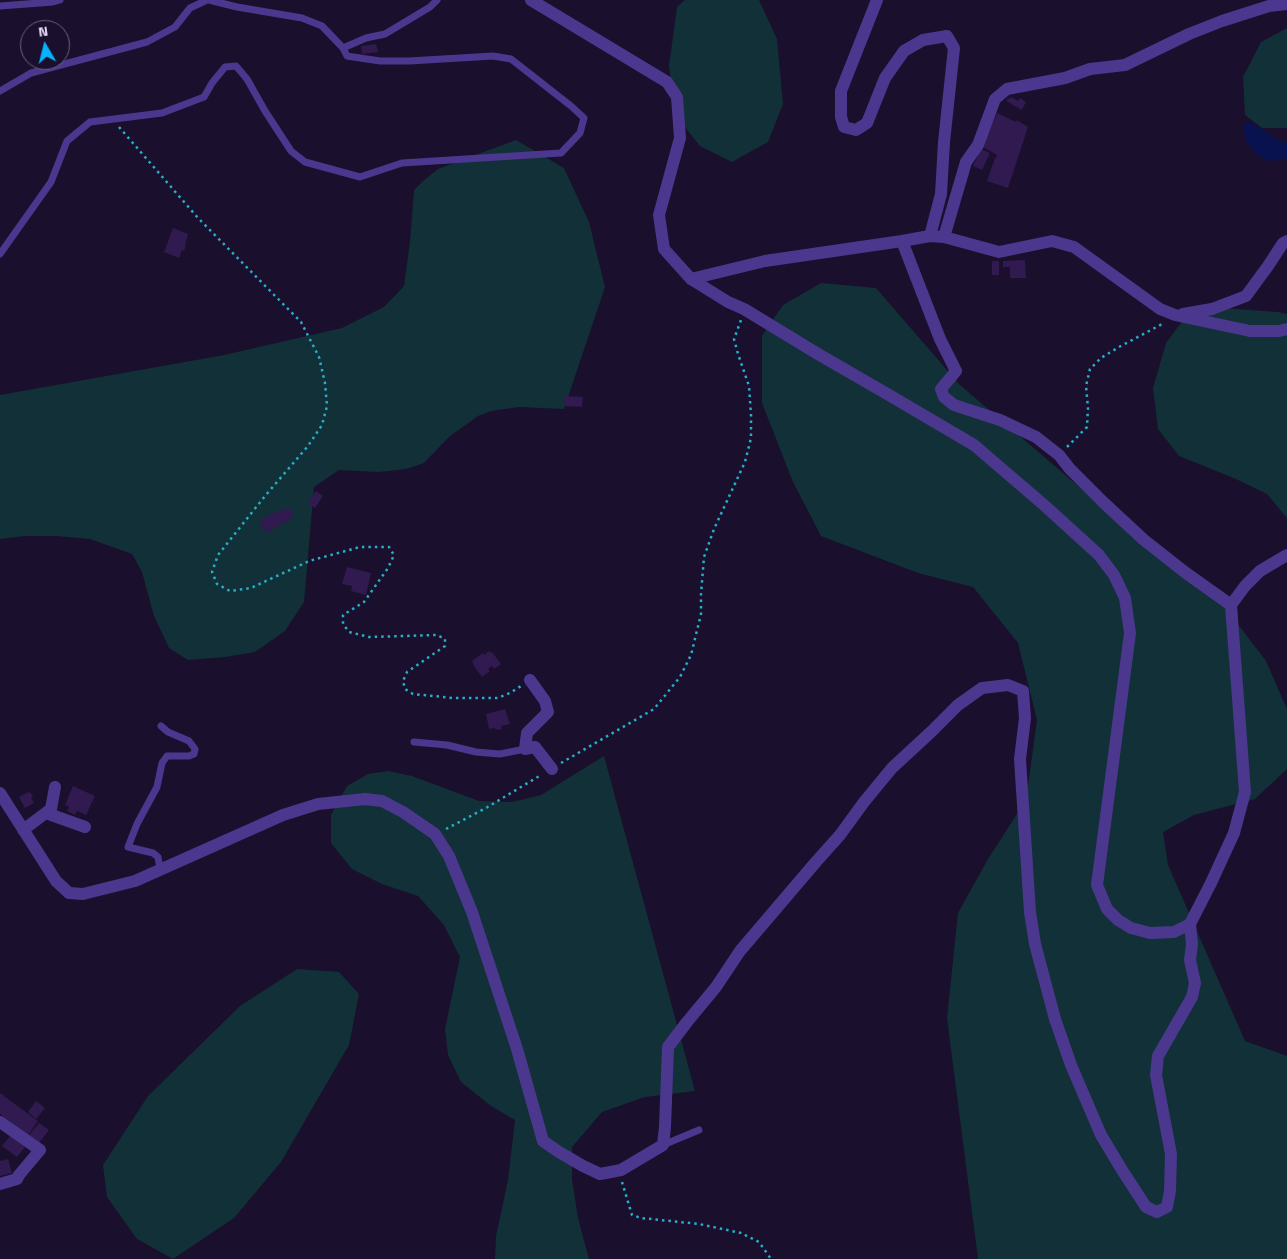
<!DOCTYPE html>
<style>
body{margin:0}
#map{position:relative;width:1287px;height:1259px;overflow:hidden;background:#1a0f2c;font-family:"Titillium Web",sans-serif}
canvas{display:block}
.north{position:absolute;left:20px;top:20px;width:50px;height:50px;box-sizing:border-box;background:#1a0f2c;border:1px solid #6c6180;border-radius:50%;rotate:352deg;font-size:14px;font-weight:700;line-height:20px;text-align:center;color:#e6dbff}
.north::after{content:'';display:block;margin:auto;width:18px;height:22px;background:#07b2ff;clip-path:polygon(50% 0,100% 100%,50% 72%,0 100%)}
</style>
<div id="map">
<canvas width="1287" height="1259"></canvas>
<div class="north">N</div>
</div>
<script>
const c = document.querySelector('canvas').getContext('2d');
c.lineJoin = 'round';
function paint(path, color) { c.fillStyle = color; c.fill(path, 'evenodd'); }
const toPath = rows => new Path2D(rows.map(r => 'M' + r).join(''));
function strokePath(path, color, width, dash) { c.strokeStyle = color; c.lineWidth = width; c.lineCap = dash ? 'butt' : 'round'; c.setLineDash(dash || []); c.stroke(path); }
paint(toPath([
 [685,0,759,0,777,39,783,104,768,142,732,162,700,146,676,116,669,66,677,7],
 [1287,28,1287,128,1262,128,1245,115,1243,77,1261,42],
 [516,140,564,168,589,222,605,287,564,409,519,407,491,411,478,416,449,437,424,463,406,469,379,472,339,470,314,487,304,602,285,631,255,652,225,657,188,660,169,648,154,616,142,572,132,554,90,539,56,536,24,536,0,539,0,395,224,355,342,328,384,307,404,286,410,241,414,190,423,181,438,169],
 [821,283,876,288,960,385,1146,544,1211,589,1266,661,1287,709,1287,769,1255,799,1194,815,1163,832,1168,865,1245,1041,1287,1056,1287,1259,978,1259,947,1018,958,913,988,859,1026,800,1037,720,1018,643,973,587,918,573,821,536,793,482,762,403,762,336,783,305],
 [1222,308,1278,312,1287,314,1287,518,1267,494,1236,479,1179,456,1158,429,1153,388,1166,343,1187,315],
 [604,756,695,1091,645,1097,602,1112,572,1147,572,1179,578,1218,589,1259,495,1259,496,1236,508,1180,515,1120,491,1106,461,1082,448,1055,445,1029,460,957,444,925,418,896,382,884,352,869,331,843,331,815,347,786,368,774,388,771,412,776,479,801,512,802,541,795],
 [297,969,339,972,359,994,349,1045,281,1162,234,1218,173,1259,137,1239,107,1197,103,1165,148,1096,240,1006]
]), '#123037');
paint(toPath([
 [1247,122,1254,124,1276,139,1287,143,1287,157,1282,159,1273,161,1266,159,1257,155,1246,141,1243,127]
]), '#07124e');
paint(toPath([
 [376,44,378,52,362,54,361,46],
 [1011,97,1018,101,1020,98,1026,102,1022,110,1006,101,1008,98,1010,99],
 [997,113,1016,122,1017,120,1028,127,1008,188,987,181,995,158,996,159,997,155,981,146],
 [981,149,990,153,982,170,973,166],
 [173,228,188,234,185,245,186,245,184,251,182,250,179,258,164,252],
 [1025,260,1026,278,1010,278,1010,267,1003,267,1003,261],
 [992,261,999,261,999,275,992,275],
 [565,396,583,397,582,407,564,406,564,405,563,404,563,397],
 [316,491,323,496,315,508,307,503],
 [286,508,287,510,290,508,294,516,291,517,292,518,266,533,259,521,268,516,268,515,273,512,274,514],
 [347,567,371,573,366,595,351,591,352,586,342,584],
 [489,651,491,653,492,652,501,664,494,669,492,666,488,669,490,671,482,677,474,666,472,661,483,653,484,655],
 [505,709,510,724,501,726,502,729,496,730,495,728,489,729,486,714],
 [73,786,95,796,86,815,77,811,75,815,67,811,69,807,65,805],
 [28,792,28,793,30,792,33,796,31,798,34,803,25,808,19,797],
 [0,1093,38,1121,28,1135,0,1114],
 [36,1101,45,1108,36,1119,28,1112],
 [39,1123,49,1130,39,1143,29,1135],
 [10,1136,25,1147,17,1157,2,1146],
 [8,1159,12,1173,0,1176,0,1161]
]), '#301a4f');
strokePath(toPath([
 [119,127,198,218,301,322,319,357,325,383,327,406,322,425,308,446,265,496,218,555,212,572,217,584,230,591,251,588,309,561,360,547,389,547,394,555,388,568,364,602,343,615,343,624,349,632,369,637,437,635,445,639,445,646,407,672,403,681,405,689,413,694,453,698,498,698,510,693,521,686],
 [1067,447,1087,427,1088,408,1086,386,1090,369,1101,358,1119,347,1151,330,1164,323],
 [561,763,654,709,680,677,691,655,701,614,701,594,704,557,714,529,745,462,751,438,751,415,749,386,738,354,734,339,741,320],
 [446,829,486,808,541,775],
 [622,1182,632,1215,641,1218,699,1224,741,1233,759,1242,771,1259]
]), '#27afc7', 2.5, [2.5, 4]);
strokePath(toPath([
 [0,6,53,2,60,0],
 [343,48,366,38,385,34,430,7,437,0],
 [0,91,31,73,147,42,175,27,190,8,207,0],
 [0,254,51,182,67,141,90,122,162,113,204,97,212,83,225,67,236,66,247,79,265,111,291,151,305,162,360,177,402,163,561,153,580,133,584,118,571,106,511,59,493,56,409,61,380,61,347,56,343,48,322,26,302,18,237,7,209,0],
 [414,742,447,745,476,752,500,754,525,749],
 [160,869,158,857,153,853,128,847,137,824,157,787,162,763,167,756,189,756,194,754,195,749,189,741,168,732,161,726],
 [663,1145,699,1130]
]), '#4c378f', 7);
strokePath(toPath([
 [531,0,667,82,677,97,680,138,659,215,664,249,691,279,728,302,744,309,818,354,889,395,974,445,1044,505,1099,555,1114,575,1125,598,1130,633,1097,885,1107,909,1118,920,1131,928,1150,933,1174,932,1190,924],
 [877,0,841,91,841,117,844,127,856,130,867,123,885,78,904,51,923,40,947,36,954,48,944,142,941,194,930,236],
 [944,237,966,162,978,145,995,99,1007,89,1065,78,1090,69,1125,65,1189,34,1222,21,1269,6,1287,4],
 [902,241,940,339,956,371,941,389,944,397,954,405,1000,420,1036,437,1059,455,1070,469,1103,502,1144,540,1186,573,1231,605],
 [691,279,765,261,902,241,930,236,944,237,999,252,1052,241,1074,247,1160,309,1175,315,1250,331,1279,331,1287,329],
 [1183,314,1212,309,1246,296,1268,266,1283,243,1287,241],
 [530,680,545,701,548,712,527,733,525,749,535,747,552,769],
 [0,793,56,881,69,893,83,894,135,881,283,815,318,804,365,799,382,801,403,812,435,834,449,856,472,912,517,1049,543,1141,559,1152,583,1166,600,1174,621,1170,663,1145,665,1127,668,1047,687,1022,716,987,740,951,815,863,840,835,864,802,892,768,932,731,958,705,982,688,1008,685,1023,691,1025,718,1020,759,1030,912,1035,944,1055,1019,1071,1065,1101,1135,1122,1170,1146,1207,1157,1212,1167,1207,1170,1191,1171,1154,1156,1075,1158,1056,1192,997,1195,983,1190,960,1192,944,1190,924,1211,883,1234,833,1245,792,1231,605,1245,586,1260,571,1287,555],
 [46,813,85,827],
 [23,830,51,809,55,787],
 [0,1122,40,1150,19,1175,17,1179,0,1184]
]), '#4c378f', 12);
</script>
